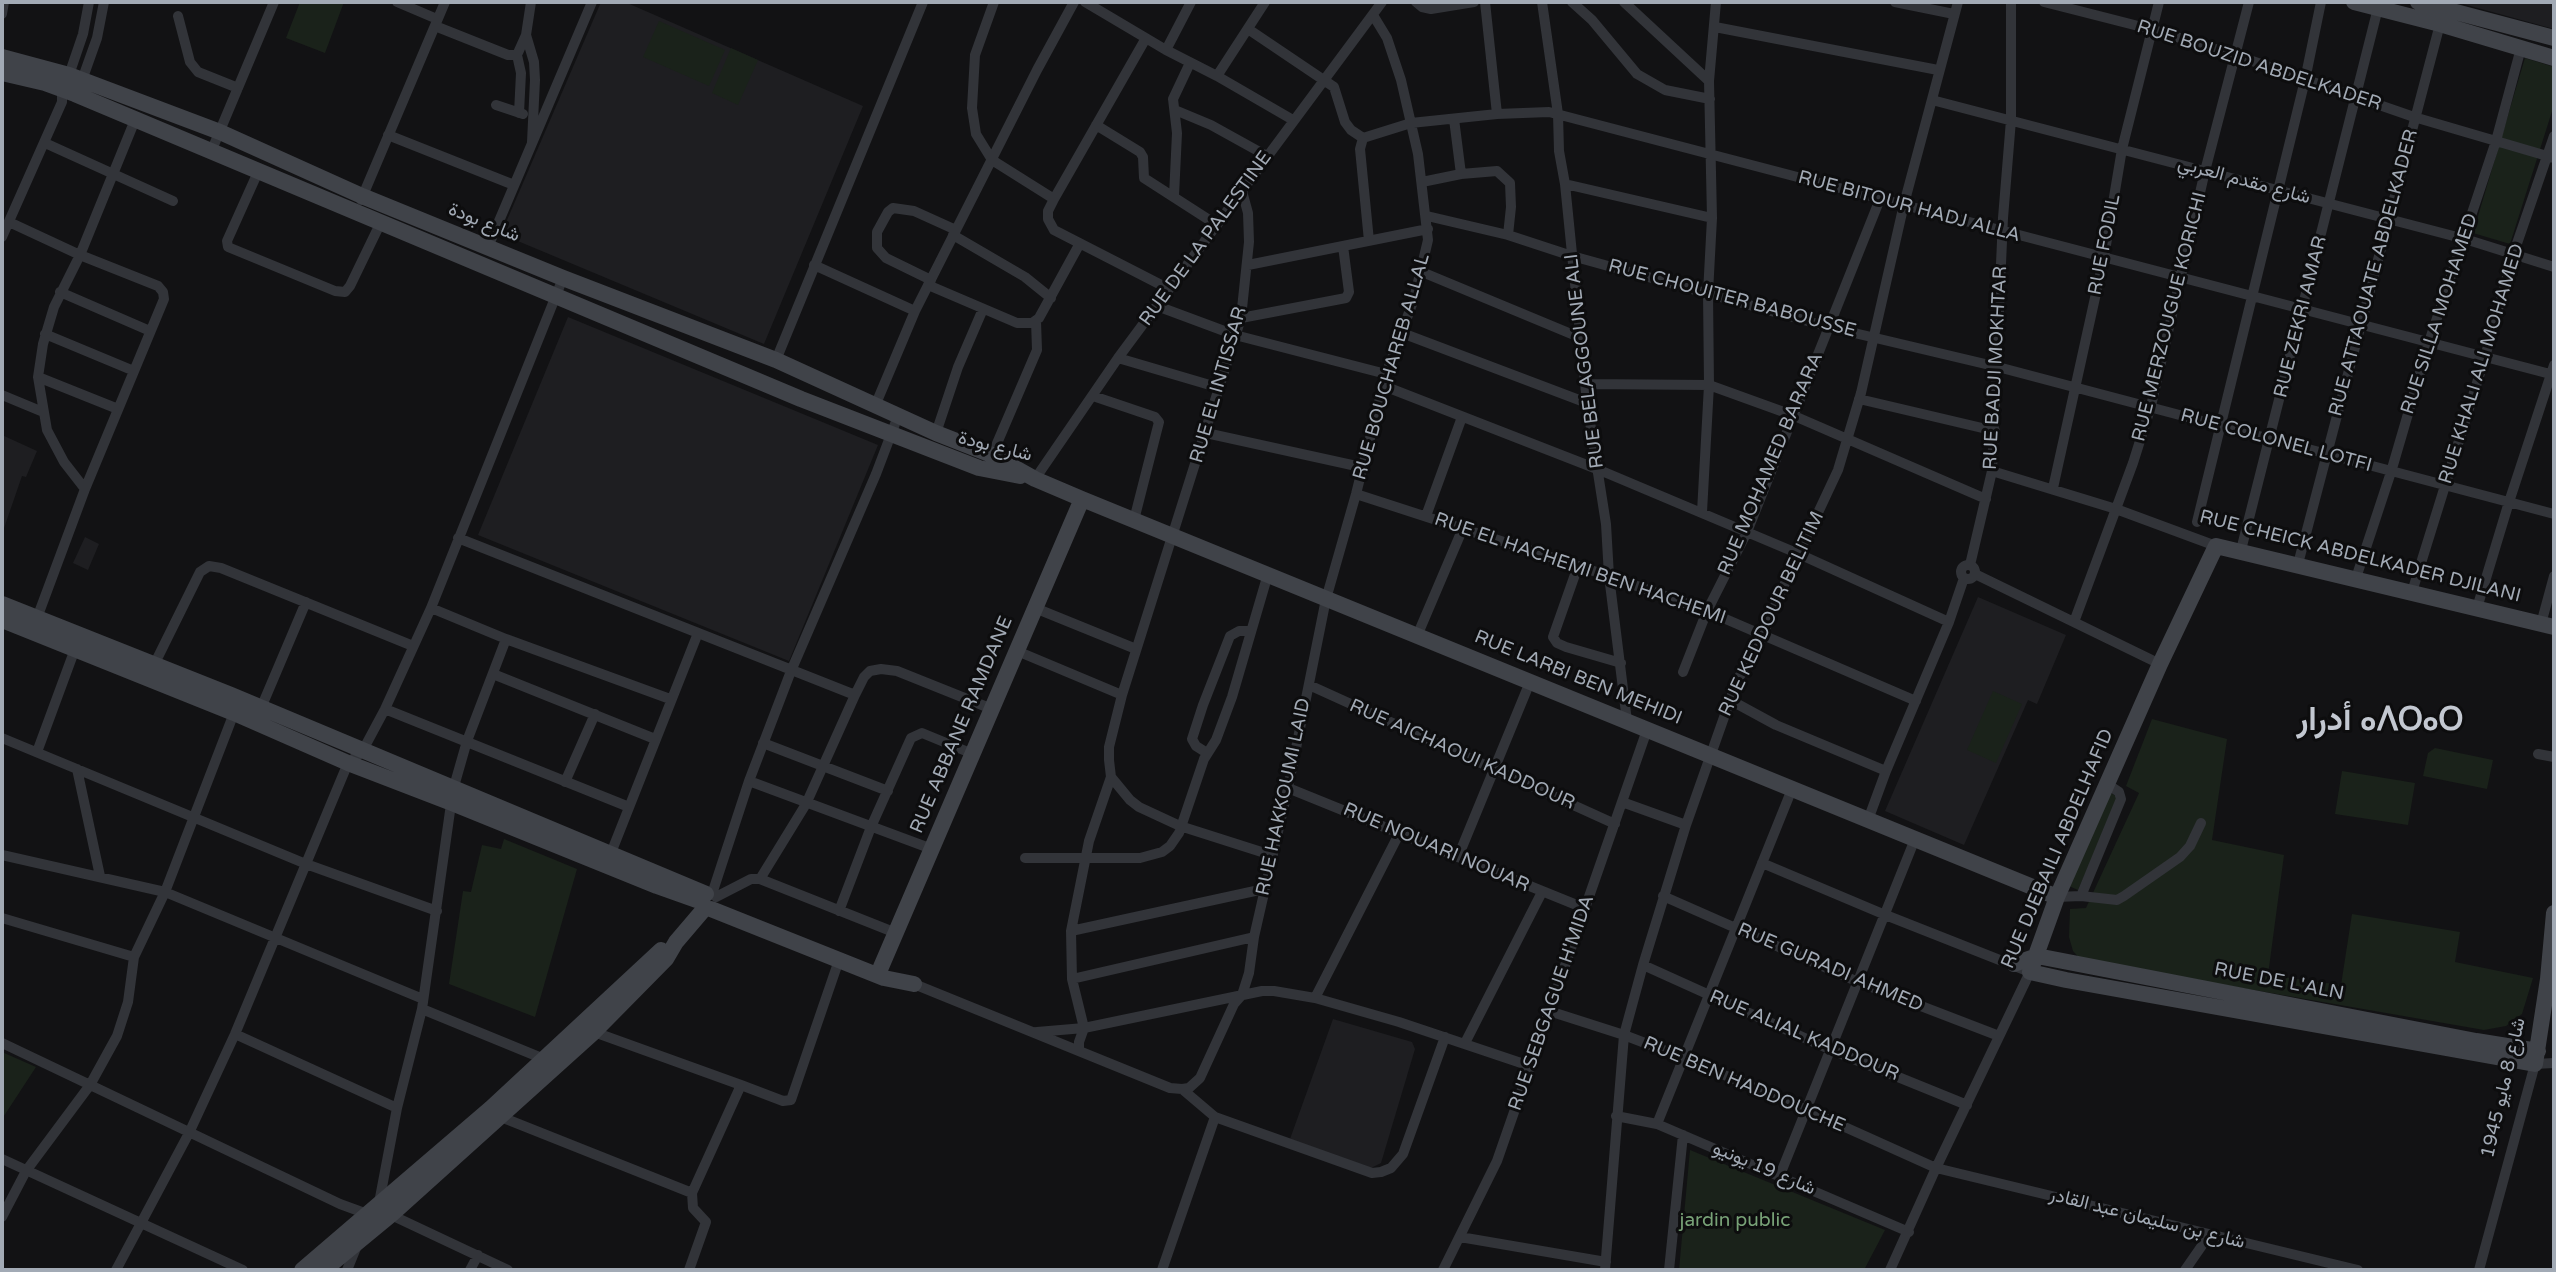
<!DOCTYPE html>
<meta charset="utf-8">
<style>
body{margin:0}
#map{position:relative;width:2556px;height:1272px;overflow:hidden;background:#121214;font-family:"Varela Round",sans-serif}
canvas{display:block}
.frame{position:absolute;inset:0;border:4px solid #a2aab5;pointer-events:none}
</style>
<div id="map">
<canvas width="2556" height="1272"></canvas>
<div class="frame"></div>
</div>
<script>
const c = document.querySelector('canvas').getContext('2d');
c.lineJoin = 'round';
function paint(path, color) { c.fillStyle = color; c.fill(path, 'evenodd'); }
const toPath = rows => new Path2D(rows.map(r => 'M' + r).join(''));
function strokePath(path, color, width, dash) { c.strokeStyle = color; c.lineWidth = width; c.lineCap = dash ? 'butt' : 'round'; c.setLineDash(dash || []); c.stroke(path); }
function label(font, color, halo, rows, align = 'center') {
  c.font = font + ' "Varela Round",Vazirmatn,"Noto Sans Tifinagh",sans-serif'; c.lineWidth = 6; c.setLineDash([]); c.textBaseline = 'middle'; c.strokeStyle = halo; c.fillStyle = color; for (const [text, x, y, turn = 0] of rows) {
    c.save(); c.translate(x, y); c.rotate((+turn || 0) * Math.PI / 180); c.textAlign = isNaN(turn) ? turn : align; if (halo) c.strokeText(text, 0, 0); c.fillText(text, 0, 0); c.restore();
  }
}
paint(toPath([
 [601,2,625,2,863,106,764,344,501,234],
 [2456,2,2554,2,2554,29],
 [568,317,878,445,789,661,478,535],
 [2,435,37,451,26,477,22,476,2,534],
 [85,537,99,544,88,570,73,563],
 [1978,597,2066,635,2037,704,2028,700,1964,845,1885,811],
 [1333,1019,1412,1042,1415,1049,1381,1163,1369,1169,1290,1139]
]), '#1e1e21');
paint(toPath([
 [300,2,344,2,325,53,286,38],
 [659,21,725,50,709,86,643,57],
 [731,48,758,60,738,105,712,93],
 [2525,58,2554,67,2554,105,2510,244,2473,233],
 [1993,691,2022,704,1996,763,1967,750],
 [2152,719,2227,739,2212,840,2284,855,2268,975,2341,985,2352,914,2460,932,2455,962,2533,978,2522,1014,2506,1026,2484,1030,2081,960,2073,951,2069,937,2070,909,2086,908,2139,793,2126,786],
 [2435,748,2493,760,2487,789,2423,776,2428,753],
 [2342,771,2415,783,2408,825,2335,814],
 [2110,793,2119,797,2078,890,2069,886],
 [504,839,577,869,535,1017,449,984,463,891,471,892,482,845,501,849],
 [2,1052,36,1067,2,1119],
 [1690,1150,1885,1230,1864,1270,1679,1270]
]), '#1a221a');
strokePath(toPath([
 [397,2,437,19],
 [994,2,975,55,972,108,976,134,992,160,1054,199],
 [1085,2,1166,50,1217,76,1293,120],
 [1416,2,1422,7,1431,9,1474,2],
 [1485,2,1497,114],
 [1542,2,1558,114,1559,151,1565,184,1587,403,1606,524,1609,576,1627,721],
 [1572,2,1592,20,1637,74,1665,90,1710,99],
 [1624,2,1709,81],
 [1895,2,1954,14],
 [2044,2,2154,30,2235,55,2414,117,2554,158],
 [2,14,4,2],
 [178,16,190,62,198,72,238,88],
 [435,26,508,55,517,55,526,35,531,2],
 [1715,27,1938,70],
 [1248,29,1334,87,1345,122,1351,130,1363,138],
 [526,35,534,62,535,80,532,142],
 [1146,38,1054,199,1048,211,1048,219,1054,230,1169,289],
 [1166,50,1191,2],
 [517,55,521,73,519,113],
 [1217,76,1265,2],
 [81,83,97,38,104,2],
 [1932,100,2465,239,2554,267],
 [496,105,523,114],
 [1175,110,1211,125,1267,156],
 [1454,119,1461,174,1497,171,1510,183,1511,207,1508,235],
 [1096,125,1140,152,1143,157,1144,178,1217,225],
 [388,135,514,185],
 [45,143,173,201],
 [211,152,274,2],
 [258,172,227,241,228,247,335,291,345,292,350,286,381,222],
 [1422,182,1461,174],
 [1565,184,1712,218],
 [1242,191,1248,213,1249,242,1241,318,1122,695,1109,747,1109,760,1111,777,1130,800,1139,807,1180,826,1271,855],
 [1174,196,1177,133,1173,99,1190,63],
 [361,200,445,2],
 [1427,216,1508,235,1572,256,1829,327,1998,367,2554,514],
 [9,222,80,255,54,307,43,344,38,377,47,430,64,462,85,489],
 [953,235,1025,277,1051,298],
 [2,237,62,102,62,89,69,75,83,34,89,2],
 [1369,241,1360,149,1363,138,1411,123,1497,114,1549,112,2554,375],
 [488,247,592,2],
 [814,265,915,311],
 [1248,265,1428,229],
 [1422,272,1581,338],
 [931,280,886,258,877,248,877,232,888,212,893,208,914,211,956,230],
 [928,285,1017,323,1032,323,1039,318,1079,245],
 [60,292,150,331],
 [1157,306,1235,335,1386,374],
 [1241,318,1346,298,1349,292,1343,246],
 [1402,333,1587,403],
 [45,334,134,371],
 [1118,358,1220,388],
 [776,360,923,2],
 [38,377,118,409],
 [1585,384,1709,385,1792,415,1986,499],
 [1384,386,1597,469,1799,554,1949,622],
 [2,395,43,412],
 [1093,396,1155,417,1159,422,1134,520],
 [1859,399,1995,431],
 [875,406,915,311,1037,70,1074,2],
 [936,433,958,367,983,309],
 [1206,433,1361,467],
 [992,455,1037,350,1036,321],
 [1992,471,2116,509,2216,546],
 [1035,479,1118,358,1382,2],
 [2053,488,2104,257,2122,149,2159,2],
 [1356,494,1609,576,1707,611,1916,701],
 [1702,512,1709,385,1708,293,1712,218,1709,81,1716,2],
 [1426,516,1462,417],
 [2197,522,2305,80,2321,2],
 [458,538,855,695],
 [2241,550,2379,4],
 [2298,564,2440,24],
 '1961 572a7 7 0 1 1 14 0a7 7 0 1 1-14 0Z',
 [1970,565,1992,471,2003,218,2011,120,2011,2],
 [1578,566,1553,637,1557,643,1566,647,1621,663],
 [1975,574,2160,664],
 [2356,578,2391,472,2429,342,2496,141,2521,48],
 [2412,592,2485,357,2513,255,2554,136],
 [431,608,506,639,670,699],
 [1035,608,1136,649],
 [2477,608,2509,502,2554,365],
 [37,618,85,489,164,299,163,292,158,286,80,255,135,120],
 [2074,622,2133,463,2151,406,2205,171,2249,2],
 [2541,624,2554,576],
 [1417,636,1463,528],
 [1017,651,1122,695],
 [154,665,200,572,209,566,221,568,413,646],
 [1683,672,1707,611,1747,532,1880,199],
 [493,674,655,739],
 [1309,685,1615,824],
 [1730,700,1776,725,1886,771],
 [261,708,306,602],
 [385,709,629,807],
 [2,738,306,864,437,911],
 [763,743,888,791],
 [37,752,75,649],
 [1207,753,1196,746,1192,739,1203,705,1230,636,1239,631,1251,631],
 [2538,754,2554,757],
 [77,769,100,876],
 [749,781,932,849],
 [565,782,595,714],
 [1288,788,1584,908],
 [1622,802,1686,825],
 [1868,820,1886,771,1949,622,1964,578],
 [611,853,698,633],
 [2,855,165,892,423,999],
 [1458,857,1530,682],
 [1025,858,1140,858,1162,852,1170,846,1179,833,1204,759,1216,740,1232,697,1268,574],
 [1762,863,1883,914,2030,972,1936,1168,1890,1270],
 [760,879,896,933],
 [712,894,749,781,791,671,876,474,898,416],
 [1663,896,1856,981,1999,1036],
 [2081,896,2121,799,2119,792,2107,784],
 [716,897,751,879,760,879,806,804,855,695,864,677,870,671,881,669,897,671,992,709],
 [2057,897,2081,896,2117,900,2124,896,2180,857,2190,846,2201,823],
 [839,911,871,827,911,738,922,733,973,754],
 [2,918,134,957],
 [1071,931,1264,889],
 [1643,965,1829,1049,1967,1105],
 [1072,979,1254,937],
 [914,984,1170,1088,1182,1089,1189,1088,1200,1078,1234,1004,1242,995,1249,973,1254,937,1288,788,1326,599,1356,494,1386,374,1414,299,1428,240,1418,154,1401,80,1387,38,1373,15],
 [1315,998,1400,832],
 [422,1009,544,1059],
 [1549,1011,1624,1035,1684,1058,1807,1110,1936,1168,2358,1270],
 [594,1032,741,1085],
 [1037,1032,1084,1028,1262,991,1274,991,1315,998,1399,1022,1530,1066],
 [235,1034,397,1108],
 [2,1043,340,1204,370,1215],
 [1465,1043,1542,892],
 [1079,1051,1079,1042,1084,1028,1072,979,1071,931,1089,841,1111,777],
 [1182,1089,1215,1117,1372,1173,1381,1172,1391,1168,1403,1154,1445,1037],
 [1616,1116,1657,1124,1909,1232],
 [501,1117,692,1193],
 [1657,1124,1792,789],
 [2,1159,243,1270],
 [1780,1175,1915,839],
 [379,1203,397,1108,422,1009,453,790,467,741,506,639],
 [389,1214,508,1270],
 [2,1217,26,1171,90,1085,117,1036,128,1002,134,957,165,892,234,713],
 [1460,1237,1606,1262],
 [116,1270,189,1133,235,1034,348,763,362,752,385,709,431,608,563,278],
 [347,1270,358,1243],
 [470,1270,478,1255],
 [689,1270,706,1222,693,1208,692,1193,741,1085,783,1101,791,1100,839,960],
 [1162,1270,1215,1117],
 [1443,1270,1497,1161,1647,730],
 [1605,1270,1624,1035,1643,965,1686,825,1734,689,1739,677,1754,656,1779,596,1838,470,1861,393,1904,204,1958,2],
 [1669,1270,1683,1135],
 [2185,1270,2210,1234],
 [2479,1270,2535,1064,2554,1063]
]), '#323439', 10);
strokePath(toPath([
 [2354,2,2440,24,2554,58],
 [2418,2,2554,38],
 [2,57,69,75,220,132,362,196,563,278,776,360,936,433,992,455,1035,479,1082,499,2057,897],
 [2,73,45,83,75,94,801,399,979,468,1020,476],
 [2,604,231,695,706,894],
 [2,620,234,713,348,763,452,803,657,886,702,902],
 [2554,627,2216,546,2160,664,2057,897,2030,972,2066,980,2535,1064,2548,979,2554,913],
 [711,909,884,978,914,984],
 [2014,964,2037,956,2476,1041,2538,1051],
 [881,967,1082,499],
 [302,1270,491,1108,661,950],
 [324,1270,393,1213,594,1032,666,959,676,942,705,908]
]), '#404349', 16);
label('19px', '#a2aab5', '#0d0d0e', [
 ["RUE BOUZID ABDELKADER",2259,66,18],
 ["شارع مقدم العربي",2244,181,15],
 ["RUE BITOUR HADJ ALLA",1909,207,15],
 ["شارع بودة",484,223,22],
 ["RUE DE LA PALESTINE",1206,239,-54],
 ["RUE FODIL",2105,245,-79],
 ["RUE ATTAOUATE ABDELKADER",2374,273,-75],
 ["RUE CHOUITER BABOUSSE",1732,299,15],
 ["RUE SILLA MOHAMED",2440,314,-72],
 ["RUE MERZOUGUE KORICHI",2170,317,-76],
 ["RUE ZEKRI AMAR",2301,317,-76],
 ["RUE BELAGGOUNE ALI",1585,361,-97],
 ["RUE KHALI ALI MOHAMED",2482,364,-73],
 ["RUE BOUCHAREB ALLAL",1392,367,-74],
 ["RUE BADJI MOKHTAR",1996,368,-87],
 ["RUE EL INTISSAR",1219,385,-74],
 ["RUE COLONEL LOTFI",2276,441,15],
 ["شارع بودة",995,447,14],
 ["RUE MOHAMED BARARA",1771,464,-67],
 ["RUE CHEICK ABDELKADER DJILANI",2360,557,14],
 ["RUE EL HACHEMI BEN HACHEMI",1580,569,19],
 ["RUE KEDDOUR BELITIM",1772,614,-65],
 ["RUE LARBI BEN MEHIDI",1578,678,22],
 ["RUE ABBANE RAMDANE",962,725,-67],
 ["RUE AICHAOUI KADDOUR",1462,755,24],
 ["RUE HAKKOUMI LAID",1284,797,-78],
 ["RUE NOUARI NOUAR",1436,848,23],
 ["RUE DJEBAILI ABDELHAFID",2058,849,-67],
 ["RUE GURADI AHMED",1830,968,23],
 ["RUE DE L'ALN",2279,982,11],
 ["RUE SEBGAGUE H'MIDA",1552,1003,-71],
 ["RUE ALIAL KADDOUR",1804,1036,23],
 ["RUE BEN HADDOUCHE",1744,1085,23],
 ["شارع 8 مايو 1945",2504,1088,-77],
 ["شارع 19 يونيو",1764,1169,23],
 ["شارع بن سليمان عبد القادر",2147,1219,14]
]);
label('19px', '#78a277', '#0d0d0e', [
 ["jardin public",1735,1221]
]);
label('bold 33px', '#c3c8d1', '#0d0d0e', [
 ["أدرار ⴰⴷⵔⴰⵔ",2380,721]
]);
</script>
